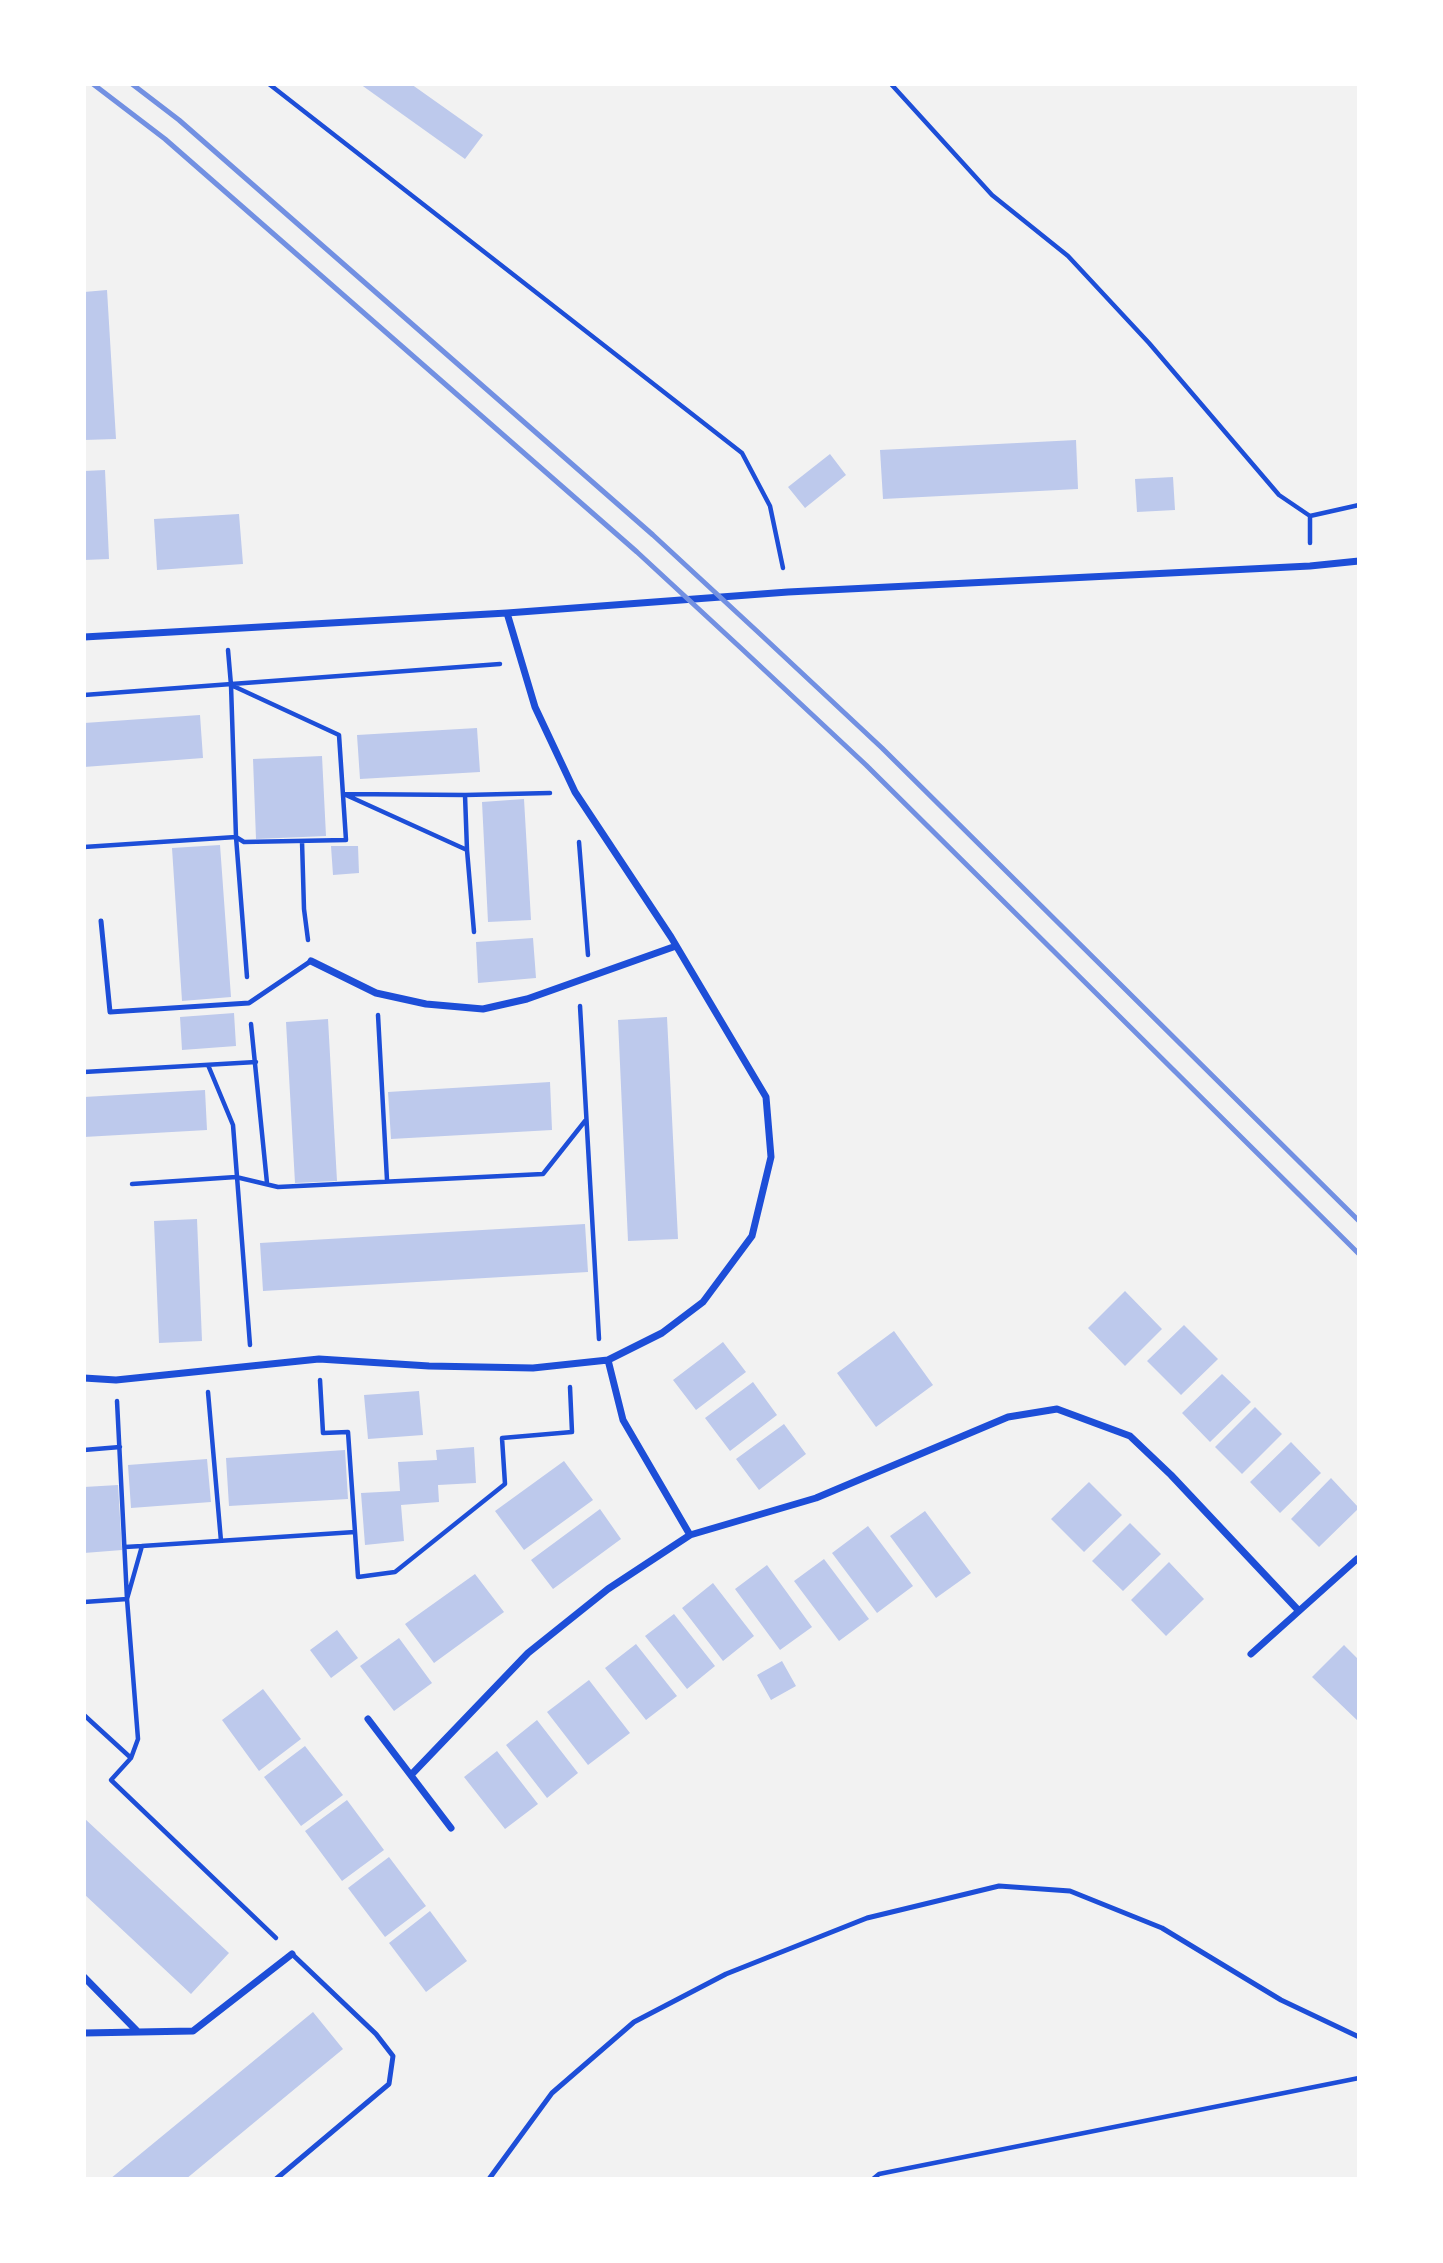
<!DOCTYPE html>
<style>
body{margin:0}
#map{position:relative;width:1443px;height:2263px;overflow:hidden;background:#f2f2f2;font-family:"Fira Sans Condensed",sans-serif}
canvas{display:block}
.frame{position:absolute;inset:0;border:86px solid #fff;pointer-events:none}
</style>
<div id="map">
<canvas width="1443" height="2263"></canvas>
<div class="frame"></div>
</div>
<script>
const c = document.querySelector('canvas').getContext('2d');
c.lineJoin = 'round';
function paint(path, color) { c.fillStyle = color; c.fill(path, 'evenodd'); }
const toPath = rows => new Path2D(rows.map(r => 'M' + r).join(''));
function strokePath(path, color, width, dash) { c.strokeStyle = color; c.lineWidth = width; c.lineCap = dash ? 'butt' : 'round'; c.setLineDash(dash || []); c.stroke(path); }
paint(toPath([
 [360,84,411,84,483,135,465,159],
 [107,290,116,439,84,440,84,292],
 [1076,440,1078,489,883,499,880,450],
 [830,454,846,475,805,508,788,487],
 [105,470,109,559,84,560,84,471],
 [1173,477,1175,510,1137,512,1135,479],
 [239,514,243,564,157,570,154,519],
 [200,715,203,758,84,767,84,723],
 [477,728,480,772,360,779,357,735],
 [322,756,326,836,256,839,253,759],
 [524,799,531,920,488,922,482,802],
 [220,845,231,997,182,1001,172,848],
 [331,846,358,846,359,873,333,875],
 [533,938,536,978,478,983,476,942],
 [234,1013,236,1046,182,1050,180,1017],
 [667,1017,678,1239,628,1241,618,1020],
 [328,1019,337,1181,295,1183,286,1022],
 [550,1082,552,1130,391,1139,388,1092],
 [205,1090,207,1130,84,1137,84,1097],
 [197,1219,202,1341,159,1343,154,1221],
 [585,1224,588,1272,263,1291,260,1243],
 [1125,1291,1162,1329,1125,1366,1088,1328],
 [1184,1325,1218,1359,1181,1395,1147,1361],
 [894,1331,933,1385,876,1427,837,1373],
 [723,1342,746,1372,696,1410,673,1380],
 [1222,1374,1251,1402,1210,1442,1182,1413],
 [753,1382,777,1415,730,1451,705,1418],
 [419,1391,423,1435,368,1439,364,1395],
 [1255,1407,1282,1434,1242,1474,1215,1447],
 [784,1424,806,1454,759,1490,736,1459],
 [1291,1442,1321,1473,1280,1513,1250,1482],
 [474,1447,476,1483,438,1485,439,1502,401,1505,404,1541,365,1545,361,1493,400,1491,398,1462,437,1460,436,1450],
 [345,1450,348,1499,229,1506,226,1458],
 [207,1459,211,1502,131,1508,128,1465],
 [564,1461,593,1500,524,1550,495,1511],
 [1331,1478,1359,1508,1319,1547,1291,1519],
 [1089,1482,1122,1515,1084,1552,1051,1519],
 [118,1485,122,1550,84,1553,84,1487],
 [600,1509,621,1539,553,1589,531,1560],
 [925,1511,971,1573,936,1598,890,1536],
 [1130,1523,1161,1554,1123,1591,1092,1561],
 [868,1526,913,1586,877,1613,832,1553],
 [824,1559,869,1619,839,1641,794,1581],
 [1169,1562,1204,1599,1166,1636,1131,1600],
 [767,1565,812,1627,780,1650,735,1589],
 [475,1574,504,1612,434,1663,405,1624],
 [713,1583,754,1636,723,1661,682,1608],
 [674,1614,715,1666,687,1689,645,1636],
 [337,1630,358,1658,331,1678,310,1650],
 [399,1638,432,1683,394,1711,360,1666],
 [636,1644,677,1696,646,1720,605,1668],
 [1344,1645,1359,1660,1359,1722,1312,1677],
 [782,1661,796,1686,771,1700,757,1675],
 [589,1680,630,1733,588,1765,547,1712],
 [263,1689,301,1739,259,1771,222,1720],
 [537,1720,578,1773,547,1798,506,1745],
 [305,1746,343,1795,301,1826,264,1777],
 [497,1751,538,1804,505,1829,464,1777],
 [347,1800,384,1850,342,1881,305,1831],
 [84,1818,229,1953,191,1994,84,1894],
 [389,1857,426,1906,385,1937,348,1888],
 [430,1911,467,1961,426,1992,389,1943],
 [313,2012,343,2049,221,2150,186,2179,110,2179]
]), '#bdc9ec');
strokePath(toPath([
 [269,84,742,453,770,506,783,568],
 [891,84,992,195,1068,256,1149,343,1279,495,1310,516,1359,505],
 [1310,543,1310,516],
 [228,650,231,685,236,837,247,977],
 [84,695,500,664],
 [344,794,465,795,550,793],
 [346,795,467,850,474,932],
 [465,795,467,850],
 [302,841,304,909,308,940],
 [579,842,588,955],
 [84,847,236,837,244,842,346,840,339,735,231,685],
 [580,1006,599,1339],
 [378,1015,387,1180],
 [251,1024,267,1183],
 [208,1065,233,1125,250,1345],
 [84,1072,256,1062],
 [132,1184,236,1177,278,1187,543,1174,585,1121],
 [320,1380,323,1433,348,1432,355,1532],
 [208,1392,221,1541],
 [117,1401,127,1599,138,1739,131,1758],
 [84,1450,120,1447],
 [125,1547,142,1546],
 [84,1602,127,1599,142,1546,355,1532,358,1577,395,1572,505,1484,502,1438,572,1432,570,1387],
 [84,1715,131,1758,111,1780,276,1938],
 [873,2179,879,2174,1359,2078]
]), '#1d4ed8', 4.5);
strokePath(toPath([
 [101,921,110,1012,249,1003,311,961],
 [276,2179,389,2084,393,2056,376,2034,292,1954],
 [489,2179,552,2093,634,2022,726,1974,867,1918,999,1886,1070,1891,1162,1928,1281,2000,1359,2037]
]), '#1d4ed8', 5);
strokePath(toPath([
 [84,637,507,613,788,592,1310,566,1359,561],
 [311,961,376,993,426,1004,483,1009,527,999,676,946],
 [608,1360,623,1420,690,1535],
 [84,1378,116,1380,319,1359,429,1366,533,1368,608,1360,662,1333,703,1302,752,1236,771,1157,766,1097,671,937,575,792,535,707,507,613],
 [1251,1654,1357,1559],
 [368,1719,451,1828],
 [411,1775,528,1653,608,1589,690,1535,816,1498,1008,1417,1057,1409,1130,1436,1171,1475,1299,1611],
 [84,1977,137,2031],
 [84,2033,193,2031,292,1954]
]), '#1d4ed8', 7);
strokePath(toPath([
 [93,84,165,139,637,552,743,650,866,765,1359,1254],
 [132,84,179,120,653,535,759,633,882,748,1359,1221]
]), '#7290e2', 5);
</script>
